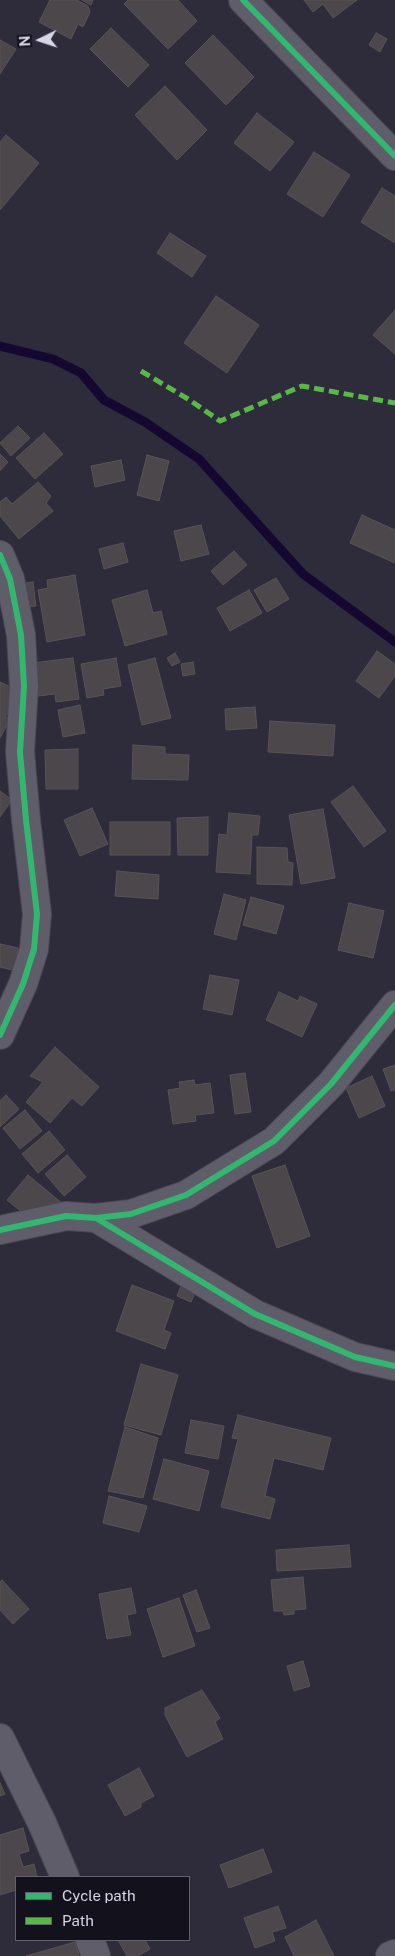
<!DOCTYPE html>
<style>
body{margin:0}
#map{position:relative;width:395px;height:1956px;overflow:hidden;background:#2e2c3a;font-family:"Public Sans",sans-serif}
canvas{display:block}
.legend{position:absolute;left:15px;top:1876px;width:175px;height:65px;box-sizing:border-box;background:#12111c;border:1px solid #61606d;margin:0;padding:6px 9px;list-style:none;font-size:15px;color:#d7d6e7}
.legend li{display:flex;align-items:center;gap:10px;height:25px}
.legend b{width:25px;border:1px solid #61606d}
.north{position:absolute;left:15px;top:15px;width:50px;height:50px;-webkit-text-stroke:4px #12111c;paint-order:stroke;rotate:266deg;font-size:14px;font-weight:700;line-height:20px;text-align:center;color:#d7d6e7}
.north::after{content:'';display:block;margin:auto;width:18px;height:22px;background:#d7d6e7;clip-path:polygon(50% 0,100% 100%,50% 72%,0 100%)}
</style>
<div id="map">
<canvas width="395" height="1956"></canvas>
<ul class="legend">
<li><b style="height:6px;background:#33b770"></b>Cycle path</li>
<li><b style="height:6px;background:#58b947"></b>Path</li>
</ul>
<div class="north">N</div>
</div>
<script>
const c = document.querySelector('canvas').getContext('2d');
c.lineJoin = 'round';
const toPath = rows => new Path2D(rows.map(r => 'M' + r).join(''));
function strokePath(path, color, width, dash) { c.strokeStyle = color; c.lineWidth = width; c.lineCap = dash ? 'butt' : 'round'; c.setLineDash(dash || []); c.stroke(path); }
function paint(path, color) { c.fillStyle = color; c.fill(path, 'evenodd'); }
strokePath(toPath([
 [0,346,53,359,81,373,104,400,145,422,199,459,303,574,395,642]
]), '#140831', 9);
const building = toPath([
 [50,0,77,0,88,6,90,12,83,27,78,24,71,39,39,22,50,0],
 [82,0,93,0,91,5,82,0],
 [128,0,178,0,197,21,168,49,124,4,128,0],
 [304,0,357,0,333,18,323,4,313,12,304,0],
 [111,28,149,65,128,87,90,49,111,28],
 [376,33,387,39,380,52,369,45,376,33],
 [213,35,254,77,226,105,185,63,213,35],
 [0,40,16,49,0,74,0,40],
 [165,86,207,130,177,160,135,115,165,86],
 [257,113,294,142,270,171,234,143,257,113],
 [6,135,39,163,0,210,0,142,6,135],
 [314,152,350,175,323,217,287,194,314,152],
 [382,188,395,196,395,243,361,222,382,188],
 [170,233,206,256,192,277,157,253,170,233],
 [216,296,259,325,227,373,184,343,216,296],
 [395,310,395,354,373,335,395,310],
 [18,426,30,438,11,456,0,443,18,426],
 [44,433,63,454,35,479,16,458,44,433],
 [0,454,8,462,0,471,0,454],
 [147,455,169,461,159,501,137,495,147,455],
 [121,460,125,480,95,487,91,466,121,460],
 [38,482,51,496,46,503,53,511,19,539,0,516,0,502,6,497,12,504,38,482],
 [362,515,395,530,395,563,350,543,362,515],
 [201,525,209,554,181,561,174,531,201,525],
 [123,543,128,562,104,569,99,549,123,543],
 [234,551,247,565,223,585,211,571,234,551],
 [75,575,85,635,47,642,38,590,48,588,47,580,75,575],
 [276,578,289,599,267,612,254,590,276,578],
 [33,582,36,606,22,608,19,584,33,582],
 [147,590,153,613,161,611,167,634,125,646,112,600,147,590],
 [249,590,262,613,230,631,217,608,249,590],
 [377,651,395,664,395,676,379,698,356,681,377,651],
 [175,653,180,662,172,666,167,658,175,653],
 [73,658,79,699,56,702,55,694,38,696,33,663,73,658],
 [116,658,121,686,103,689,104,695,87,698,81,664,116,658],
 [155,658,171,718,142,725,128,665,155,658],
 [193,662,195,674,183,676,181,664,193,662],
 [0,682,15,689,13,701,5,717,10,719,0,738,0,682],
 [80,705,85,733,63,737,58,710,80,705],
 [255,707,257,728,226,730,225,709,255,707],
 [270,721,335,725,333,756,268,752,270,721],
 [133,745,165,747,165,754,189,755,188,780,132,779,133,745],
 [78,749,78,789,46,789,45,750,78,749],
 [353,786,386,831,364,847,331,802,353,786],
 [0,791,12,800,0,817,0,791],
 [92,808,108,844,80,856,64,820,92,808],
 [323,809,335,878,301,884,289,815,323,809],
 [229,813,260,816,258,835,252,835,250,874,216,872,219,834,227,835,229,813],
 [208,817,208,855,178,855,177,818,208,817],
 [110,822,170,822,170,855,110,855,110,822],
 [257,847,287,848,288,862,293,863,292,885,257,884,257,847],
 [117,871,159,875,158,899,115,896,117,871],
 [224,894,246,900,236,940,214,934,224,894],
 [251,897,284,906,276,934,243,925,251,897],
 [349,903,384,911,373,958,338,950,349,903],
 [0,944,18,948,13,970,0,967,0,944],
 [210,975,239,980,232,1015,203,1009,210,975],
 [279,992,298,1001,300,996,317,1004,302,1037,266,1020,279,992],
 [55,1047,99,1087,82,1106,72,1098,50,1123,26,1102,43,1082,30,1076,55,1047],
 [395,1065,395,1090,391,1091,383,1069,395,1065],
 [245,1073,251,1112,235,1114,230,1075,245,1073],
 [372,1076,385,1106,359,1118,346,1088,372,1076],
 [194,1080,195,1085,210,1083,214,1113,195,1115,196,1121,173,1124,168,1090,180,1088,179,1082,194,1080],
 [6,1095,19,1109,0,1127,0,1101,6,1095],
 [25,1110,42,1131,20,1149,3,1128,25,1110],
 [49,1131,65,1150,38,1173,22,1154,49,1131],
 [67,1155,86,1177,64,1196,45,1174,67,1155],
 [285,1165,310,1236,277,1248,252,1176,285,1165],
 [28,1175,63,1204,28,1217,7,1200,28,1175],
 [132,1285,174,1301,164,1330,171,1333,165,1349,116,1331,132,1285],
 [181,1286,195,1293,191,1302,177,1296,181,1286],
 [141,1364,178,1375,161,1435,124,1425,141,1364],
 [238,1415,331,1438,323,1470,274,1458,265,1496,275,1499,270,1519,221,1507,238,1439,232,1438,238,1415],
 [191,1420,224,1426,218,1459,185,1453,191,1420],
 [125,1427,158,1438,143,1498,108,1491,125,1427],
 [164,1459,209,1471,199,1511,153,1499,164,1459],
 [109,1496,147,1506,139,1532,103,1523,109,1496],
 [349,1545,351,1567,277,1571,276,1550,349,1545],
 [303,1577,306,1609,294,1610,294,1614,284,1615,283,1611,274,1611,271,1580,303,1577],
 [2,1580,29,1609,13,1624,0,1610,0,1582,2,1580],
 [131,1588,136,1613,127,1615,131,1635,107,1639,99,1594,131,1588],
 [196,1590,210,1628,197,1632,183,1595,196,1590],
 [179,1598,195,1646,163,1657,147,1609,179,1598],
 [303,1661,310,1686,294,1691,287,1666,303,1661],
 [202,1690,220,1718,215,1722,223,1739,187,1757,165,1715,165,1708,202,1690],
 [139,1768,154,1796,141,1803,141,1807,125,1816,108,1785,139,1768],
 [0,1783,5,1794,0,1796,0,1783],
 [23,1828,29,1851,19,1854,23,1867,34,1864,37,1877,16,1877,16,1890,0,1895,0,1835,23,1828],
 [263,1849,272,1872,229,1888,220,1865,263,1849],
 [278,1906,286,1928,272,1932,275,1941,255,1948,244,1918,278,1906],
 [316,1920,334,1956,294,1956,285,1937,316,1920],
 [118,1940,145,1940,150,1949,138,1956,127,1956,118,1940],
 [75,1942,79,1956,26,1956,75,1942]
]);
paint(building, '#4c474a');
strokePath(building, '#595355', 1);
const minor = toPath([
 [243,0,395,156],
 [0,555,10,579,21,635,24,686,20,752,26,820,37,914,34,949,23,984,0,1035],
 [96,1218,131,1214,186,1195,274,1141,331,1084,395,1005],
 [0,1230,66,1216,96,1218,255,1314,355,1357,395,1366],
 [0,1738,42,1823,65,1877],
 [90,1940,96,1956],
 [390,1956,395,1954]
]);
strokePath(minor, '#494854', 30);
strokePath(minor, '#5e5d69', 28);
strokePath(toPath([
 [141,371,188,399,220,421,302,386,395,403]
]), '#58b947', 5, [10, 5]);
strokePath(toPath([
 [243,0,395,156],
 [0,555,10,579,21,635,24,686,20,752,26,820,37,914,34,949,23,984,0,1035],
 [96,1218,131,1214,186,1195,274,1141,331,1084,395,1005],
 [0,1230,66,1216,96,1218,255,1314,355,1357,395,1366]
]), '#33b770', 6);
</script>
